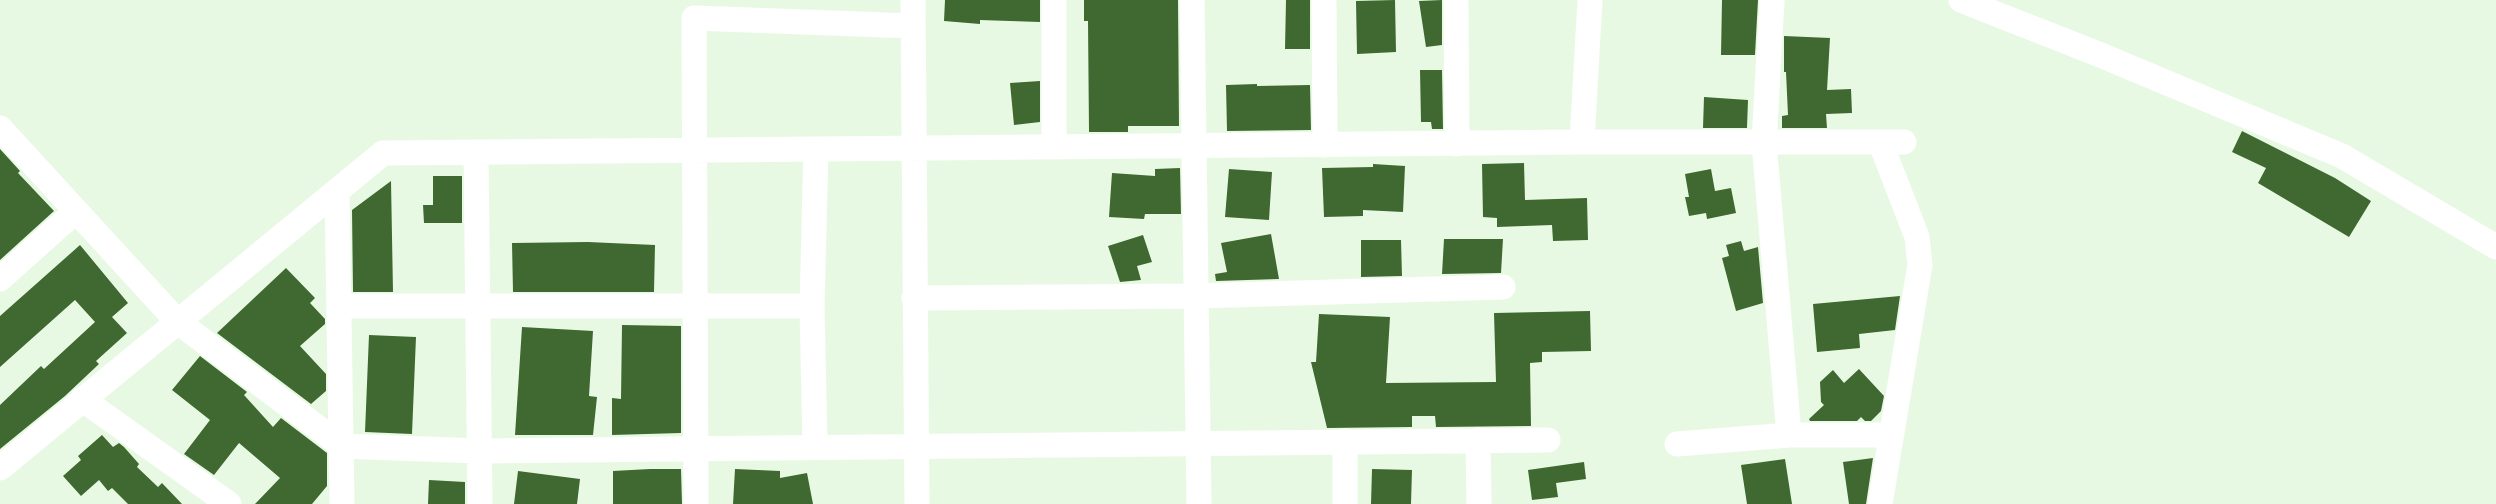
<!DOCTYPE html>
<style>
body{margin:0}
canvas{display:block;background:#e8f9e3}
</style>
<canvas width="2496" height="504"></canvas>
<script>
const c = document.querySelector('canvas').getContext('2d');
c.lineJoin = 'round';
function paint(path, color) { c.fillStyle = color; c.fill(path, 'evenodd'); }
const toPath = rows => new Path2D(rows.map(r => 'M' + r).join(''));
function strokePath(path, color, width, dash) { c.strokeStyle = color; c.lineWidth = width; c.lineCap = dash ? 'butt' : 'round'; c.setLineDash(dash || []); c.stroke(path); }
paint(toPath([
 [945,0,1040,0,1040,22,980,20,980,24,944,21],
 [1084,0,1178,0,1179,126,1128,126,1128,132,1089,132,1088,21,1084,21],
 [1286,0,1310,0,1310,49,1285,49],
 [1395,0,1396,52,1357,54,1356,1],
 [1442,0,1442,45,1426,47,1419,1],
 [1722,0,1758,0,1755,55,1721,55],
 [1784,36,1830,38,1827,90,1851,89,1852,113,1826,114,1827,128,1782,128,1782,116,1788,115,1786,72,1784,72],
 [1420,70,1442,70,1443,129,1432,129,1431,122,1421,122],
 [1040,81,1040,122,1014,125,1010,83],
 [1257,84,1257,86,1310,85,1311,130,1227,131,1226,85],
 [1704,97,1748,100,1747,128,1703,128],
 [2242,131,2335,178,2371,201,2349,237,2258,183,2266,168,2232,152],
 [0,149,20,171,18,173,54,211,0,260],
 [1524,163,1525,200,1587,198,1588,240,1553,241,1552,225,1497,227,1497,218,1483,217,1482,164],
 [1373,164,1405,166,1403,212,1363,210,1363,216,1324,217,1322,168,1373,167],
 [1180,168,1181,214,1145,214,1144,219,1109,217,1112,173,1155,176,1155,169],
 [1229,169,1272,172,1269,220,1225,217],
 [1711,169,1715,191,1731,188,1736,213,1707,219,1706,213,1689,216,1685,197,1689,197,1685,174],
 [433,176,462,176,462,223,424,223,423,205,433,205],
 [391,181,393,292,353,292,352,210],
 [1271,234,1279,279,1216,281,1215,274,1227,272,1221,243],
 [1143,235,1152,262,1137,266,1141,280,1120,282,1108,246],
 [1444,239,1503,239,1501,273,1442,274],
 [1361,240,1401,240,1402,276,1361,277],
 [1741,241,1744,251,1758,247,1763,303,1736,311,1722,258,1729,256,1726,245],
 [588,242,655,245,654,292,513,292,512,243],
 [80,245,128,303,112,317,127,333,96,361,99,364,65,396,0,449,0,405,41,366,44,369,95,322,75,300,0,367,0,316],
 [286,268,315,298,310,303,325,319,325,324,300,346,326,374,326,391,311,404,217,333],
 [1900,296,1895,330,1859,334,1860,348,1817,352,1813,304],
 [1590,311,1591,351,1542,352,1542,362,1530,363,1531,426,1436,427,1435,416,1412,416,1412,427,1327,428,1311,362,1316,362,1319,314,1390,317,1386,383,1496,382,1494,313],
 [622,325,681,326,681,433,612,435,612,398,621,399],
 [522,327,593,331,589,396,597,397,593,435,515,435],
 [369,335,416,337,412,434,365,432],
 [200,356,247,392,244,395,273,427,281,418,327,453,327,486,312,504,255,504,280,478,239,443,214,475,184,454,210,420,172,390],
 [1859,369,1884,396,1881,411,1871,421,1865,421,1861,417,1857,421,1810,421,1809,419,1824,405,1821,402,1820,382,1833,370,1844,383],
 [102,435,113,447,119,443,124,447,139,464,137,467,158,487,162,483,182,504,128,504,112,488,108,491,99,480,81,496,63,476,81,460,78,456],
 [1873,458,1866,504,1849,504,1843,462],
 [1785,459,1792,504,1747,504,1741,465],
 [1584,462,1586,479,1556,483,1558,497,1532,500,1528,470],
 [650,469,681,469,682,504,613,504,613,471],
 [735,469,780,471,780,478,807,473,813,504,733,504],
 [1372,469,1412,470,1411,504,1371,504],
 [518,471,580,479,577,504,514,504],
 [429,480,465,482,465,504,428,504]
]), '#3f6930');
strokePath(toPath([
 [913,0,917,504],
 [1054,0,1054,147],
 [1192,0,1199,504],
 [1324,0,1325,145],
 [1456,0,1457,144],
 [1772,0,1764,143,1789,435],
 [1961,0,2098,54,2342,156,2496,247],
 [0,128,177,321,342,446,480,451,1548,440],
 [1582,142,1904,142],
 [476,152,480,504],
 [337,191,342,504],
 [0,279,76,211],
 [914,298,1196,296,1503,287],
 [339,306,812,306],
 [82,399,229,504],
 [1478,440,1479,504],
 [1345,441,1345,504],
 [1677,444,1789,435,1891,435],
 [815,446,812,306,816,149],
 [0,468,383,153,1582,142,1590,0],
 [696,504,694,18,913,26],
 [1880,504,1920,265,1917,237,1881,144]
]), '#fff', 25);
</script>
